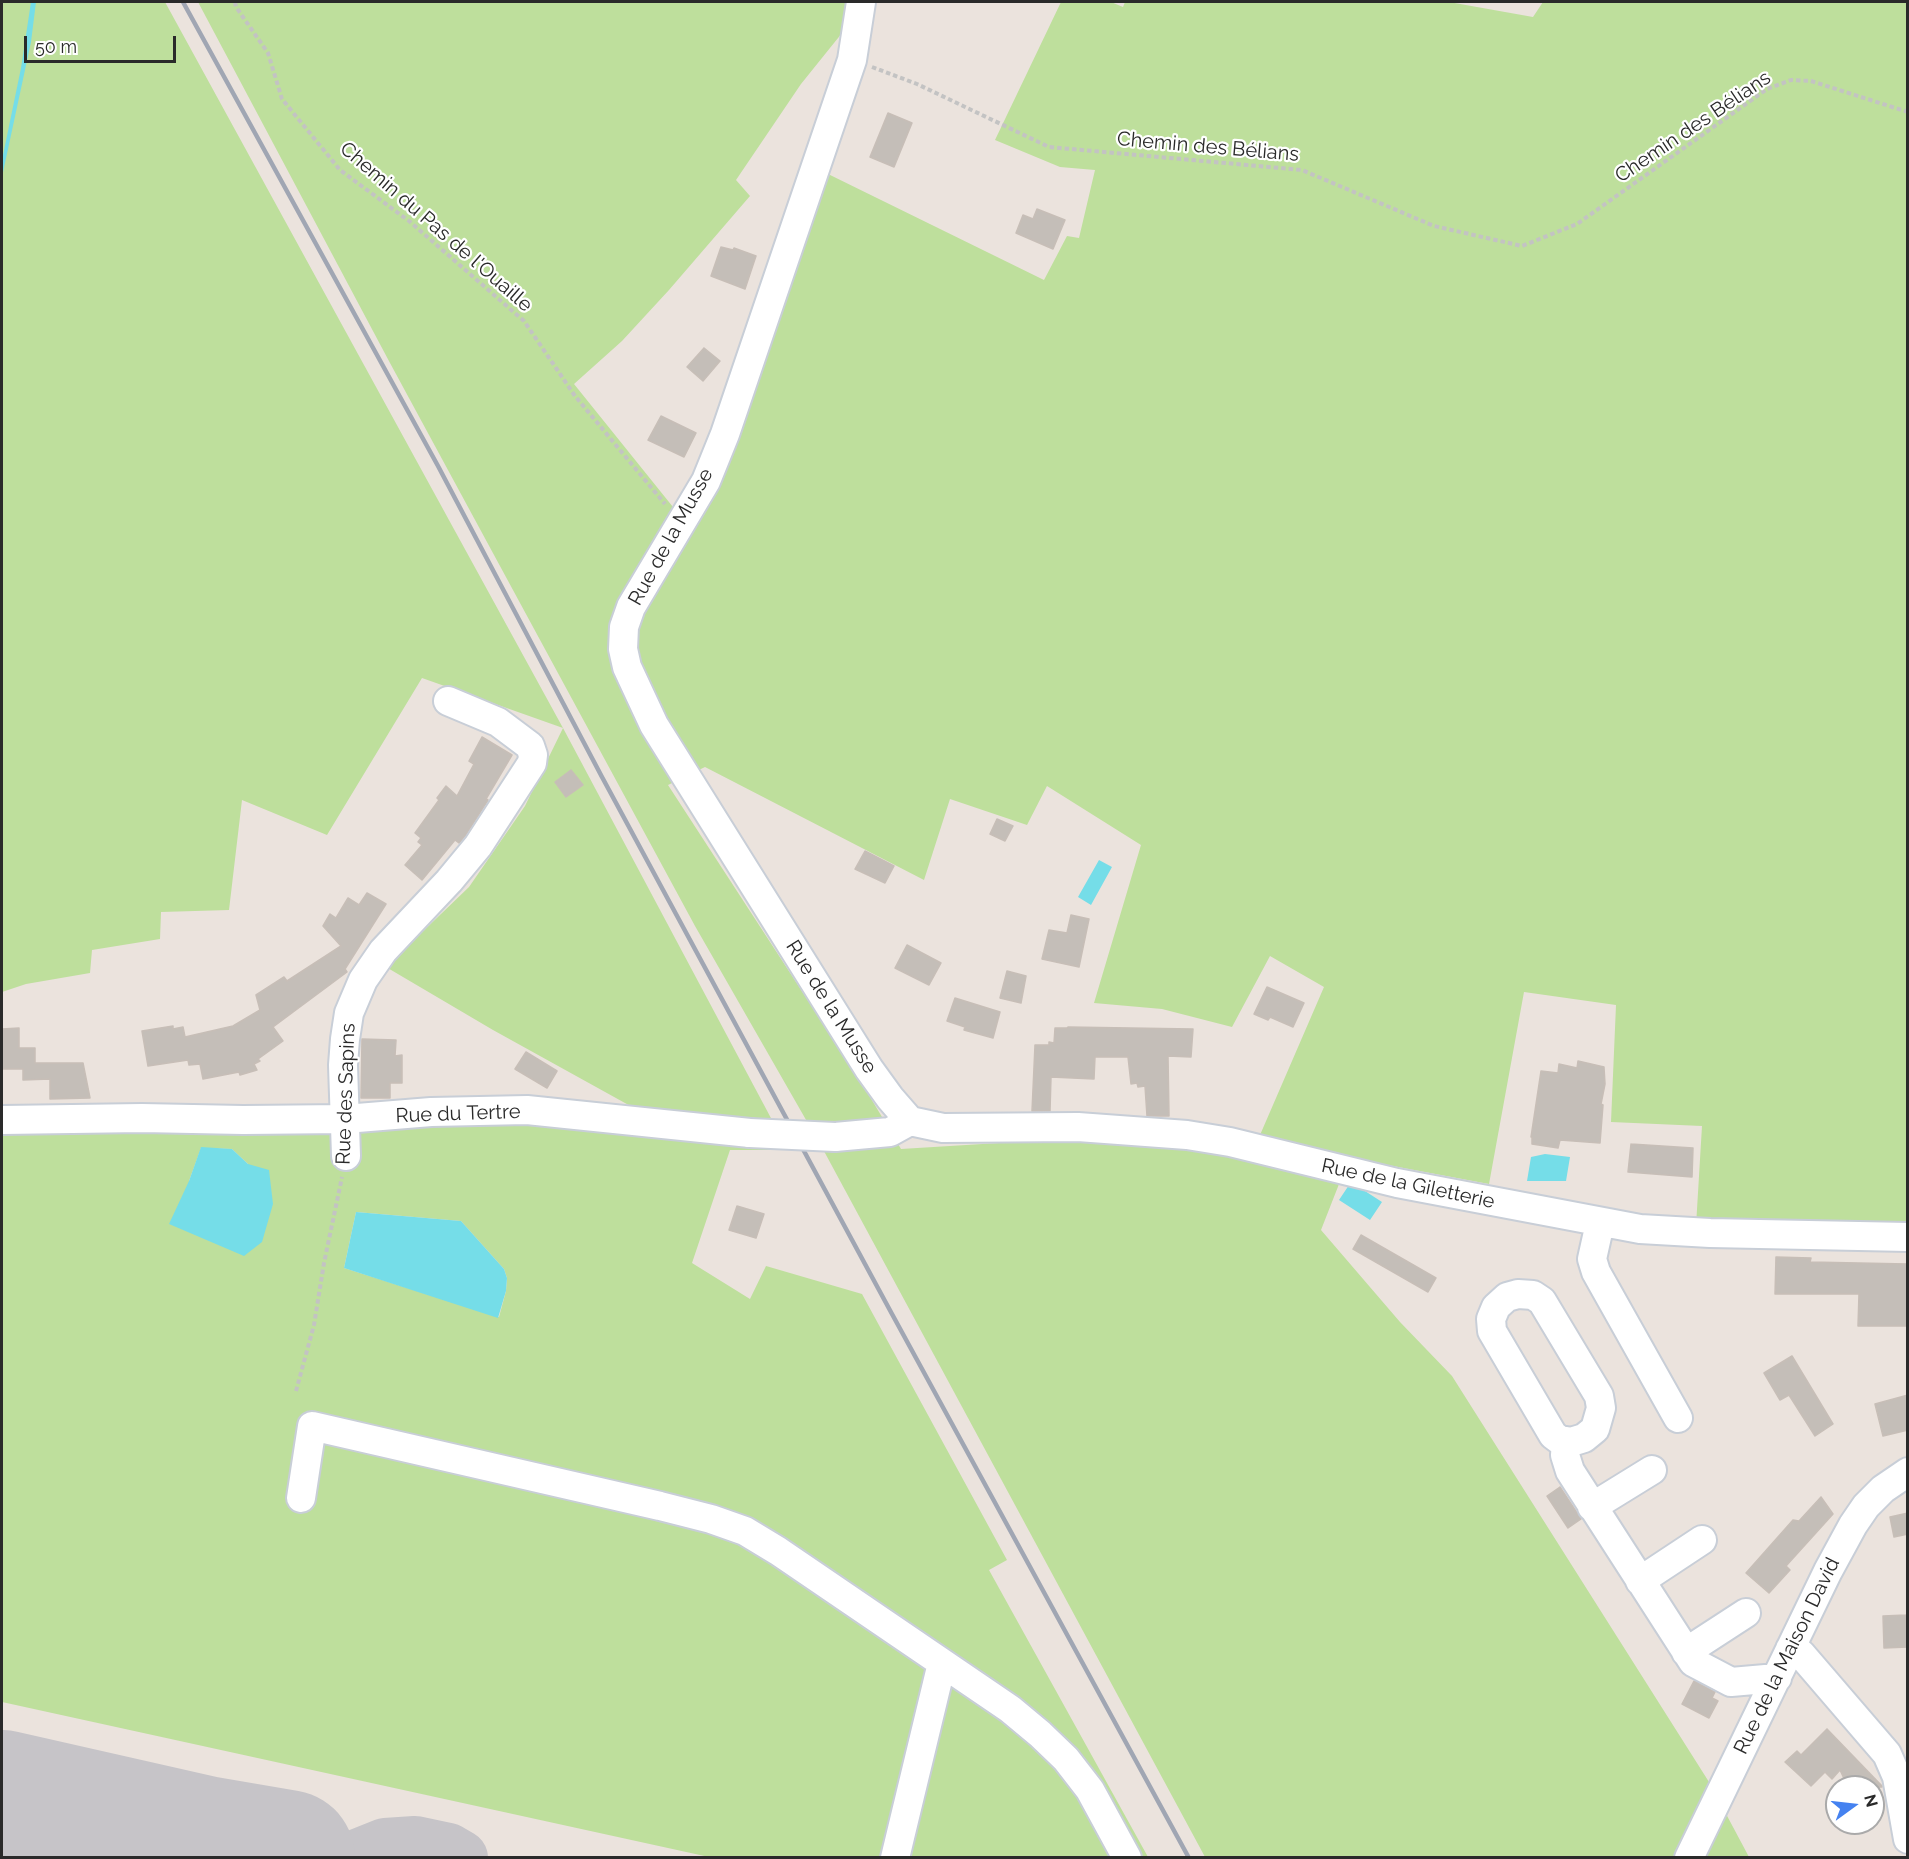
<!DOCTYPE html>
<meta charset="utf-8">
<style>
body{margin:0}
#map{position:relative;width:1909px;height:1859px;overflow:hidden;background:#ebe3dd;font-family:Raleway,sans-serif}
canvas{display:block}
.frame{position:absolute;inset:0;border:3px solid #2a2a2a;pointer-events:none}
.north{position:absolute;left:1825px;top:1775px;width:60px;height:60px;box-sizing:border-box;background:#fff;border:2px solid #aaa;border-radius:50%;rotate:75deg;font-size:16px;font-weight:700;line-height:24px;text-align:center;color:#2a2a2a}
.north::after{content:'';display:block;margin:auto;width:21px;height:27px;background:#4582f0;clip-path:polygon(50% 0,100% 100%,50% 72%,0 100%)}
.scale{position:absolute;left:24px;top:36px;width:152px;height:27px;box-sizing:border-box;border:3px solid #2a2a2a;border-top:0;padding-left:8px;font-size:18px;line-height:21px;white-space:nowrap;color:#2a2a2a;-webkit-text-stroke:4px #fff;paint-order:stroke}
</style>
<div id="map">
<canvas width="1909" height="1859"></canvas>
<div class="frame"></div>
<div class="north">N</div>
<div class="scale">50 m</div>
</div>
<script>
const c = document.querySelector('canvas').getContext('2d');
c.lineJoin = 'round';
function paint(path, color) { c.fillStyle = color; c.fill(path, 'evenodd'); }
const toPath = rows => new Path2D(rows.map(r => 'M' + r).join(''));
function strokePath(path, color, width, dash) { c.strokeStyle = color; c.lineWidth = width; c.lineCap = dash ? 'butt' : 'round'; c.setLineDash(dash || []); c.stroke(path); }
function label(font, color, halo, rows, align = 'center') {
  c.font = font + ' Raleway,sans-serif'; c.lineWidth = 4.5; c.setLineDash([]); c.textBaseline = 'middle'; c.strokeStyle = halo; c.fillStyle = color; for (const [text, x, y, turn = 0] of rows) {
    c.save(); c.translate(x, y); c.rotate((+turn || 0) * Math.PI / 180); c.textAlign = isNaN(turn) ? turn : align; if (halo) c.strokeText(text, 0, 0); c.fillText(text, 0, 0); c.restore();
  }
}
paint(toPath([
 [2,2,165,2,563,728,788,1150,730,1150,692,1263,750,1299,766,1266,862,1294,1007,1560,989,1570,1148,1857,709,1857,2,1702,2,1130,634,1108,493,1030,386,967,469,887,525,806,563,728,422,678,327,835,242,800,229,910,161,912,160,939,92,950,90,973,26,984,2,992],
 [201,1148,232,1149,248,1164,189,1181],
 [356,1212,461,1221,504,1269,507,1278,506,1291,499,1317,344,1268],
 [198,2,867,2,801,84,736,180,750,196,669,290,622,341,574,384,677,512,826,173,1044,280,1067,236,1079,238,1095,170,1060,167,995,140,1061,2,1111,2,1123,7,1125,2,1449,2,1533,17,1543,2,1907,2,1907,1228,1696,1226,1702,1126,1611,1122,1616,1005,1524,992,1489,1184,1382,1164,1260,1135,1324,987,1270,956,1232,1027,1162,1009,1094,1003,1141,845,1047,786,1027,825,950,799,924,880,705,767,668,785,863,1085,901,1149,1080,1138,1208,1151,1341,1179,1321,1230,1400,1322,1452,1376,1709,1782,1749,1857,1205,1857,825,1153,695,926,390,363]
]), '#bedf9c');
paint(toPath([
 [31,2,36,2,31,42,2,177,2,160,21,68],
 [1099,860,1112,867,1091,905,1078,897],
 [201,1147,232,1149,248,1164,269,1170,273,1204,262,1242,244,1256,169,1224,189,1181],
 [1545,1154,1570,1157,1566,1181,1527,1181,1531,1157],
 [1351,1182,1382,1202,1370,1220,1339,1200],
 [356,1212,461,1221,504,1269,507,1278,506,1291,498,1318,344,1268]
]), '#75dde8');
strokePath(toPath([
 [205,1844,234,1851,247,1858],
 [355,1858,385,1846,415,1844,448,1851,460,1858]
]), '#c6c4c8', 56);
strokePath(toPath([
 [2,1798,205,1844,287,1858]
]), '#c6c4c8', 136);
const building = toPath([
 [888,113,912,123,894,167,870,157,888,113],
 [1037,209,1065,220,1053,249,1016,233,1023,215,1033,219,1037,209],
 [721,247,733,250,734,248,756,256,745,289,711,276,721,247],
 [704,348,720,361,703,381,687,367,704,348],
 [661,416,696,433,684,457,648,440,661,416],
 [482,737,512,755,486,799,488,800,465,836,459,843,455,840,422,880,405,865,422,845,418,842,421,838,415,833,439,800,437,798,446,786,457,796,474,764,469,761,482,737],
 [571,770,583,785,566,797,555,782,571,770],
 [997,819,1013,826,1005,841,990,834,997,819],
 [865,851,894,866,885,883,855,869,865,851],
 [367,893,386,904,345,969,347,972,273,1027,283,1041,258,1059,260,1061,254,1064,257,1070,240,1075,239,1072,203,1079,200,1064,189,1065,188,1060,148,1066,142,1031,173,1026,173,1029,183,1027,185,1037,233,1026,260,1010,256,995,284,977,287,981,341,946,323,926,330,914,336,918,348,898,359,905,367,893],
 [1071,915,1089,919,1079,967,1042,959,1049,930,1067,933,1071,915],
 [907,945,941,963,929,985,895,968,907,945],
 [1007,971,1026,976,1021,1003,1000,998,1007,971],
 [1267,987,1304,1003,1293,1027,1270,1017,1268,1020,1254,1014,1267,987],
 [955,998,1000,1012,993,1038,964,1030,965,1027,947,1021,955,998],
 [1068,1027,1193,1029,1191,1057,1168,1056,1169,1116,1147,1116,1145,1086,1138,1087,1137,1083,1131,1084,1128,1057,1095,1057,1094,1079,1051,1077,1050,1111,1032,1111,1035,1045,1049,1045,1049,1042,1054,1043,1055,1028,1067,1028,1068,1027],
 [19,1028,19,1048,35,1048,35,1063,83,1063,90,1098,50,1099,50,1079,23,1080,23,1069,2,1069,2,1029,19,1028],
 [362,1039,396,1040,395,1056,402,1055,402,1083,390,1083,390,1098,361,1098,362,1039],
 [526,1052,557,1071,547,1088,515,1069,526,1052],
 [1578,1061,1604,1067,1605,1084,1601,1104,1603,1105,1600,1143,1560,1140,1558,1148,1532,1144,1532,1137,1531,1137,1541,1071,1558,1073,1559,1064,1577,1068,1578,1061],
 [1631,1144,1693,1148,1692,1177,1628,1172,1631,1144],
 [737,1206,764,1214,756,1238,729,1230,737,1206],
 [1361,1235,1436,1278,1428,1292,1353,1249,1361,1235],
 [1776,1257,1811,1258,1810,1262,1908,1264,1908,1326,1858,1326,1859,1294,1775,1294,1776,1257],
 [1792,1356,1833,1424,1815,1436,1789,1395,1780,1400,1764,1373,1792,1356],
 [1908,1395,1908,1430,1883,1436,1875,1404,1908,1395],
 [1560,1487,1581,1519,1568,1528,1547,1496,1560,1487],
 [1821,1497,1833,1514,1786,1566,1790,1570,1769,1593,1746,1573,1793,1520,1799,1521,1821,1497],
 [1908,1513,1908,1534,1894,1537,1890,1517,1908,1513],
 [1906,1615,1908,1647,1884,1648,1883,1616,1906,1615],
 [1694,1681,1715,1692,1712,1698,1718,1701,1709,1718,1682,1704,1694,1681],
 [1827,1729,1882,1786,1882,1787,1848,1787,1840,1770,1832,1779,1825,1772,1811,1786,1785,1762,1797,1751,1801,1755,1827,1729]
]);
paint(building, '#c4beb8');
strokePath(building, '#c7beb7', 1.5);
const minor = toPath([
 [861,2,852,60,725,434,706,481,631,607,624,627,623,649,627,667,654,725,869,1069,890,1098,910,1121],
 [2,1120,142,1118,243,1120,345,1119,431,1112,527,1110,750,1133],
 [910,1121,943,1128,1078,1127,1187,1135,1230,1142,1397,1183,1640,1229,1710,1233,1908,1237],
 [835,1137,890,1132,910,1121],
 [346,1156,343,1065,345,1039,349,1013,363,980,383,951,449,881,478,846,532,763,533,755,530,746,498,722,448,701],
 [1600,1223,1592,1259,1596,1272,1678,1418],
 [1518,1294,1533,1295,1542,1301,1599,1396,1601,1408,1595,1429,1584,1438,1571,1442,1561,1441,1553,1435,1492,1331,1491,1319,1496,1307,1507,1297,1518,1294],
 [1566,1441,1565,1455,1570,1471,1693,1662,1731,1682,1777,1678],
 [301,1498,312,1426,660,1506,711,1519,745,1531,778,1551,1010,1709,1040,1734,1066,1759,1090,1790,1127,1858],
 [1592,1507,1652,1470],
 [1640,1581,1702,1540],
 [1790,1649,1801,1654,1887,1754,1897,1777,1908,1839],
 [1686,1652,1746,1613],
 [895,1858,942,1663],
 [1689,1858,1828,1571,1853,1525,1866,1506,1883,1489,1908,1472]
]);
strokePath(minor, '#c8ced7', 32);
strokePath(toPath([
 [235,2,236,7,268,53,282,99,340,170,409,221,524,321,575,396,665,504],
 [872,67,917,84,1049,147,1302,170,1434,226,1522,246,1577,224,1767,89,1791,80,1811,81,1908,112],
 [296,1391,314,1325,324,1263,342,1177]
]), '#c3c3c3', 4, [4.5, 3]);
strokePath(minor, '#fff', 28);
strokePath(toPath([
 [183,2,438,466,602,777,892,1314,1189,1858]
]), '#a0a6b3', 4.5);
const minorBridge = toPath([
 [750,1133,835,1137]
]);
strokePath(minorBridge, '#c8ced7', 32, []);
strokePath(minorBridge, '#fff', 28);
label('20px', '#2a2a2a', '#fff', [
 ["Chemin des Bélians",1693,127,-34],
 ["Chemin des Bélians",1208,147,5],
 ["Chemin du Pas de l'Ouaille",436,227,41],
 ["Rue de la Musse",671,537,-61],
 ["Rue de la Musse",831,1007,58],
 ["Rue des Sapins",346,1094,-88],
 ["Rue du Tertre",458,1114,-2],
 ["Rue de la Giletterie",1408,1184,12],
 ["Rue de la Maison David",1787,1656,-64]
]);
</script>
